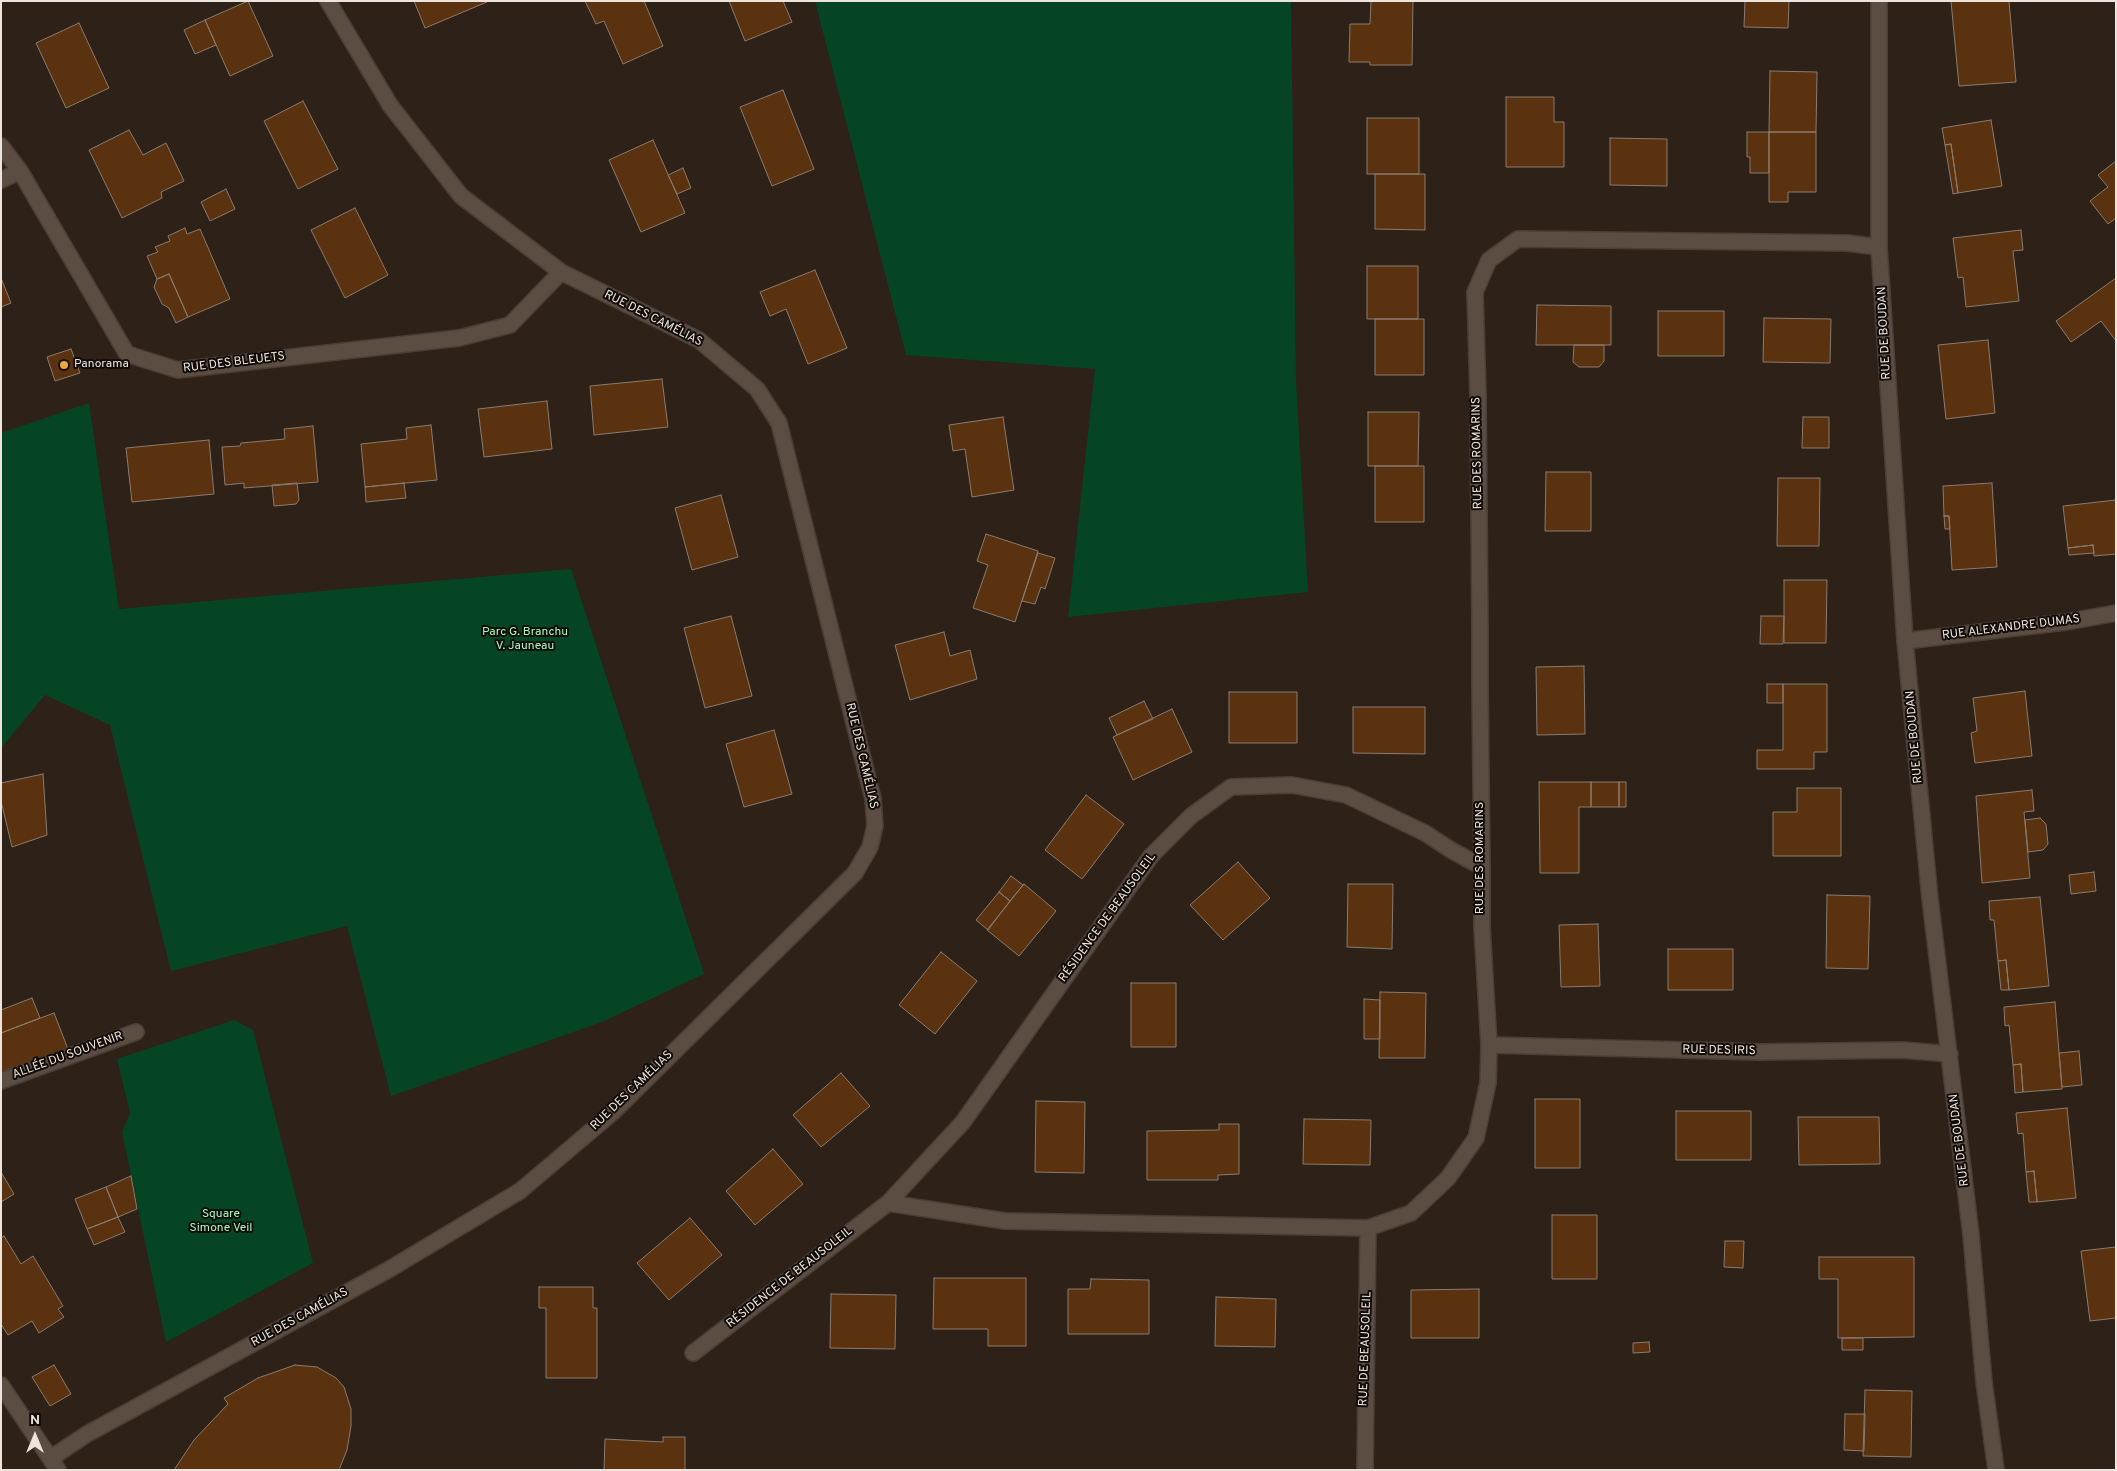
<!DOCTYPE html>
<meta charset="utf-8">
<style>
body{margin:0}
#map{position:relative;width:2117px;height:1471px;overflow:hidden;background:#2e2117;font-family:Overpass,sans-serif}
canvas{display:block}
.frame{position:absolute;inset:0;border:2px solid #eee4de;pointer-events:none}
.north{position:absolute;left:10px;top:1411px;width:50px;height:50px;-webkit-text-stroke:4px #120c08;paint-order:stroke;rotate:0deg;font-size:14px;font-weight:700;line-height:20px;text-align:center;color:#eee4de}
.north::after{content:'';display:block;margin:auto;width:18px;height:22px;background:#eee4de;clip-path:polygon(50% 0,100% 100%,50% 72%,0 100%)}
</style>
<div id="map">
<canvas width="2117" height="1471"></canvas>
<div class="frame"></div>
<div class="north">N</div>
</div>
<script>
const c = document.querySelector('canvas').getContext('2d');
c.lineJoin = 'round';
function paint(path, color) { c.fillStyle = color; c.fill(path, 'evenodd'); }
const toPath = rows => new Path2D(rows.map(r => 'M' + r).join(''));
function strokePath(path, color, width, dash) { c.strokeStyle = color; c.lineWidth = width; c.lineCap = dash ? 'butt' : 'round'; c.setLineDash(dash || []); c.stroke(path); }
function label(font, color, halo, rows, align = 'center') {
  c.font = font + ' Overpass,sans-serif'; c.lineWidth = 4; c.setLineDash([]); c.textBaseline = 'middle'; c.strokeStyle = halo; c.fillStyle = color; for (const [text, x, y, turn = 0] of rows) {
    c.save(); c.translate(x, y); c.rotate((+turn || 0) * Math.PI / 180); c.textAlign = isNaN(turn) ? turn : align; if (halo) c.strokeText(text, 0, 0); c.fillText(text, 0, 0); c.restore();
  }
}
paint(toPath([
 [815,1,1291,1,1296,382,1308,592,1068,617,1095,369,906,355],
 [89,403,119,609,571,569,704,974,602,1022,391,1096,347,926,171,971,110,725,45,695,1,748,1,433],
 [234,1020,253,1030,313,1263,166,1342,122,1132,130,1113,117,1059]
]), '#064523');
const building = toPath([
 [248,1,273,56,230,76,205,20,248,1],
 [414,1,487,1,487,2,425,28,414,1],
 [585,1,644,1,663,46,623,64,604,21,596,24,585,1],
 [729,1,783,1,792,22,745,41,729,1],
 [1371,1,1413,1,1412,65,1370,65,1370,62,1349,62,1350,24,1370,24,1371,1],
 [1745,1,1789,1,1788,28,1744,27,1745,1],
 [1951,1,2009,1,2016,82,1959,86,1951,1],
 [205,20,216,45,195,54,184,30,205,20],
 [79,23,109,88,66,108,36,43,79,23],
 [1770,71,1817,72,1816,132,1769,132,1770,71],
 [783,90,814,169,772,186,740,107,783,90],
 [1506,97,1554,97,1554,122,1564,122,1564,167,1506,167,1506,97],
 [303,101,338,169,298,189,264,121,303,101],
 [1367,118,1419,118,1419,174,1367,174,1367,118],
 [1991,120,2002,186,1958,193,1951,144,1945,145,1942,128,1991,120],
 [129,130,143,155,166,143,184,181,161,192,162,198,122,218,89,150,129,130],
 [1747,132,1769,132,1769,173,1750,173,1750,157,1747,157,1747,132],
 [1769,132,1816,132,1816,192,1788,192,1788,202,1769,202,1769,132],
 [1610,138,1667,139,1667,186,1610,185,1610,138],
 [653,140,685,213,641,232,609,160,653,140],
 [1951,144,1958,193,1953,194,1945,145,1951,144],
 [2116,161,2116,218,2108,224,2090,201,2108,187,2098,175,2116,161],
 [683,168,691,188,677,194,668,175,683,168],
 [1375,174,1425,174,1425,230,1375,229,1375,174],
 [226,189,235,209,210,221,201,202,226,189],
 [355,208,388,275,345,298,311,230,355,208],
 [185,228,187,234,200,229,230,299,188,317,169,274,157,279,147,256,158,252,155,247,170,241,168,236,185,228],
 [2021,230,2023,250,2013,251,2019,301,1966,307,1963,277,1958,278,1953,238,2021,230],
 [1367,266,1418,266,1418,319,1367,319,1367,266],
 [815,270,847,348,808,364,786,309,770,316,760,292,815,270],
 [169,274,188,317,176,323,169,308,162,304,154,287,157,279,169,274],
 [1,278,11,303,1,307,1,278],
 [2116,278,2116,341,2101,321,2071,342,2056,321,2116,278],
 [1537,305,1611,306,1611,345,1536,345,1537,305],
 [1658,311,1724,311,1724,356,1658,356,1658,311],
 [1764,318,1831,319,1830,363,1763,362,1764,318],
 [1375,319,1424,319,1424,375,1375,375,1375,319],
 [1988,340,1995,413,1946,419,1938,345,1988,340],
 [1574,345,1604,345,1604,361,1599,367,1579,367,1573,362,1574,345],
 [71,349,80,373,55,381,47,357,71,349],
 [662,379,668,427,594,435,590,386,662,379],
 [547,401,552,449,484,457,478,409,547,401],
 [1368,412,1419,412,1418,466,1368,466,1368,412],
 [1003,417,1014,490,972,497,965,449,953,451,949,425,1003,417],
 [1803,417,1829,417,1829,448,1802,448,1803,417],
 [431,425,437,480,365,487,361,444,407,439,406,428,431,425],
 [313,426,318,482,244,488,244,483,225,485,222,447,240,446,241,443,285,439,284,429,313,426],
 [209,440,214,494,132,502,126,448,209,440],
 [1375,466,1424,466,1424,522,1375,522,1375,466],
 [1546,472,1591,472,1591,531,1545,531,1546,472],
 [1778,478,1820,478,1819,546,1777,546,1778,478],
 [297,483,299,500,296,504,274,506,272,485,297,483],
 [404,483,406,498,366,502,365,487,404,483],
 [1992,483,1997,567,1952,570,1949,516,1944,516,1943,486,1992,483],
 [721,495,738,557,692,570,675,508,721,495],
 [2116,500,2116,554,2094,556,2093,545,2068,548,2063,506,2116,500],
 [1944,516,1949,516,1950,529,1945,529,1944,516],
 [986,534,1038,551,1015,622,973,608,988,565,977,561,986,534],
 [2093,545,2094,553,2069,555,2068,548,2093,545],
 [1038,553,1055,558,1045,589,1041,587,1035,604,1022,601,1038,553],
 [1784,580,1827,580,1826,643,1784,643,1784,580],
 [731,616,752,696,705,708,684,628,731,616],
 [1761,616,1784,616,1783,644,1760,644,1761,616],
 [944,632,950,656,970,650,977,679,910,700,895,645,944,632],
 [1584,666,1585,734,1537,735,1536,667,1584,666],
 [1767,684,1783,684,1783,703,1767,703,1767,684],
 [1783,684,1827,684,1827,752,1814,752,1814,769,1757,769,1757,750,1783,750,1783,684],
 [2025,691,2032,756,1975,763,1971,733,1977,731,1973,698,2025,691],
 [1229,692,1297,692,1297,743,1229,743,1229,692],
 [1144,701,1153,719,1117,735,1109,718,1144,701],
 [1353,707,1425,707,1425,754,1353,753,1353,707],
 [1172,709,1192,752,1133,780,1113,737,1172,709],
 [774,730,792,794,744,807,726,744,774,730],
 [43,774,47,835,12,847,1,801,1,783,43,774],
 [1539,782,1591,782,1591,807,1579,807,1579,873,1540,873,1539,782],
 [1591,782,1619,782,1619,807,1591,807,1591,782],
 [1619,782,1626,782,1626,807,1619,807,1619,782],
 [1797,788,1841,788,1841,856,1773,856,1773,812,1797,812,1797,788],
 [2032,790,2034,811,2024,812,2030,878,1982,883,1976,796,2032,790],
 [1086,795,1124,824,1082,879,1045,850,1086,795],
 [2040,818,2046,824,2048,844,2043,850,2028,852,2025,820,2040,818],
 [1238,862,1270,898,1223,940,1190,905,1238,862],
 [2094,872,2096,891,2071,894,2069,875,2094,872],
 [1011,876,1023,885,1010,901,999,892,1011,876],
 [1024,884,1056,911,1019,956,987,930,1024,884],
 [1348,884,1393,884,1392,949,1347,947,1348,884],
 [999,892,1010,901,988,930,976,920,999,892],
 [1827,895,1870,896,1868,969,1826,968,1827,895],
 [2040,897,2049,986,2009,990,2006,960,1998,961,1994,920,1990,920,1989,901,2040,897],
 [1598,924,1600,986,1561,987,1559,925,1598,924],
 [1668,949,1733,949,1733,990,1668,990,1668,949],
 [941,952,977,981,935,1034,899,1005,941,952],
 [2006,960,2009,990,2001,990,1998,961,2006,960],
 [1131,983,1176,983,1176,1047,1131,1047,1131,983],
 [1380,992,1426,993,1425,1058,1379,1058,1380,992],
 [32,998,40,1018,1,1033,1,1010,32,998],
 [1364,999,1380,1000,1380,1039,1364,1039,1364,999],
 [2055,1002,2062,1089,2023,1092,2021,1064,2013,1065,2009,1025,2005,1026,2004,1007,2055,1002],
 [54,1013,68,1049,1,1072,1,1033,54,1013],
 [2079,1051,2082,1085,2062,1087,2059,1053,2079,1051],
 [2021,1064,2023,1092,2015,1093,2013,1065,2021,1064],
 [841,1073,870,1106,821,1147,793,1115,841,1073],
 [1535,1099,1580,1099,1580,1168,1535,1168,1535,1099],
 [1036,1101,1085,1102,1084,1173,1035,1172,1036,1101],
 [2067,1108,2076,1198,2037,1202,2034,1171,2026,1172,2023,1133,2018,1134,2016,1113,2067,1108],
 [1676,1111,1751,1111,1751,1160,1676,1160,1676,1111],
 [1798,1117,1879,1117,1880,1164,1799,1165,1798,1117],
 [1304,1119,1371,1120,1370,1165,1303,1164,1304,1119],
 [1219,1124,1239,1124,1239,1174,1218,1175,1218,1180,1147,1180,1147,1131,1219,1130,1219,1124],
 [773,1149,803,1184,755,1225,726,1191,773,1149],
 [2034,1171,2037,1202,2029,1202,2026,1172,2034,1171],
 [1,1172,14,1194,1,1202,1,1172],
 [131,1176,137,1209,118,1217,106,1187,131,1176],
 [106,1187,118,1217,87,1229,75,1199,106,1187],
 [1552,1215,1597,1215,1597,1279,1552,1279,1552,1215],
 [118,1217,125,1232,94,1245,87,1229,118,1217],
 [690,1218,722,1255,669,1300,637,1263,690,1218],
 [4,1236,21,1264,33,1256,63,1306,58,1309,64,1317,39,1333,32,1321,8,1335,1,1324,1,1238,4,1236],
 [1725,1241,1744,1241,1743,1268,1724,1267,1725,1241],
 [2116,1247,2116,1318,2090,1321,2081,1251,2116,1247],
 [1819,1257,1914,1257,1914,1337,1838,1338,1838,1279,1819,1279,1819,1257],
 [934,1278,1026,1278,1026,1346,988,1346,988,1329,933,1329,934,1278],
 [1091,1279,1149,1280,1149,1334,1068,1334,1068,1289,1090,1289,1091,1279],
 [539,1287,593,1287,593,1308,597,1308,597,1378,546,1378,546,1308,539,1308,539,1287],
 [1479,1289,1479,1338,1411,1338,1411,1290,1479,1289],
 [831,1294,896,1295,895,1349,830,1348,831,1294],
 [1216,1297,1276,1299,1275,1347,1215,1346,1216,1297],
 [1842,1338,1863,1338,1863,1350,1842,1350,1842,1338],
 [1649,1342,1650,1352,1633,1353,1633,1343,1649,1342],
 [54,1365,71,1394,50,1406,32,1377,54,1365],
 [295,1365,317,1367,336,1378,344,1387,351,1409,351,1426,347,1450,339,1470,174,1470,194,1440,228,1404,224,1398,258,1378,295,1365],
 [1865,1390,1912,1391,1911,1457,1863,1456,1865,1390],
 [1845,1414,1865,1414,1864,1451,1844,1450,1845,1414],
 [663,1437,685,1437,685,1470,604,1470,605,1439,663,1442,663,1437]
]);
paint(building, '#5a320f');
strokePath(building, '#8b7b6f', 1);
const minor = toPath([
 [1879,1,1879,247,1905,641,1930,899,1971,1235,1984,1382,1996,1470],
 [1,146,20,171,127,354,178,370,459,338,510,325,561,272],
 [1,180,20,171],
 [1905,641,2066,622,2116,613],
 [1482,867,1451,850,1425,833,1346,795,1292,785,1231,787,1191,816,1151,856,963,1122,888,1203,1005,1221,1368,1228,1411,1213,1448,1178,1476,1138,1488,1083,1489,1045,1482,927,1482,867,1480,688,1480,633,1478,396,1475,292,1489,260,1518,239,1847,243,1879,247],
 [1489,1045,1760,1052,1902,1050,1950,1054],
 [1,1081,136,1032],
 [693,1353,888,1203],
 [1,1385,58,1470],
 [51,1458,87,1434,388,1270,520,1191,612,1113,855,873,870,847,875,826,873,799,779,423,757,389,699,340,561,272,461,196,390,105,328,1],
 [1365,1470,1368,1228]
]);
strokePath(minor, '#4a3e38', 18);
strokePath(minor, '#5c4d42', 15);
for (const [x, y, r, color] of [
 [64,365,5,"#eba93a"]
]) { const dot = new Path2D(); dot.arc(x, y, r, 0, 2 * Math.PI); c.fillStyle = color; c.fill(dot); strokePath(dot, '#120c08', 2); }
label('12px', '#eee4de', '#120c08', [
 ["RUE DES CAMÉLIAS",653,319,27],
 ["RUE DE BOUDAN",1885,333,-93],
 ["RUE DES BLEUETS",234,363,-7],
 ["RUE DES ROMARINS",1478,453,-91],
 ["RUE ALEXANDRE DUMAS",2011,628,-7],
 ["RUE DE BOUDAN",1915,737,-95],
 ["RUE DES CAMÉLIAS",861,756,77],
 ["RUE DES ROMARINS",1481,858,-90],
 ["RÉSIDENCE DE BEAUSOLEIL",1108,918,-54],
 ["RUE DES IRIS",1719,1051,1],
 ["ALLÉE DU SOUVENIR",68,1056,-20],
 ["RUE DES CAMÉLIAS",632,1091,-44],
 ["RUE DE BOUDAN",1960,1140,-97],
 ["RÉSIDENCE DE BEAUSOLEIL",790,1278,-38],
 ["RUE DES CAMÉLIAS",300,1318,-29],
 ["RUE DE BEAUSOLEIL",1366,1349,-88]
]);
label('12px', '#eee4de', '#120c08', [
 ["Panorama",74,365]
], 'left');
label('12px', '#a0fcbd', '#120c08', [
 ["Parc G. Branchu",525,633],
 ["V. Jauneau",525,647],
 ["Square",221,1215],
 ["Simone Veil",221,1229]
]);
</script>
